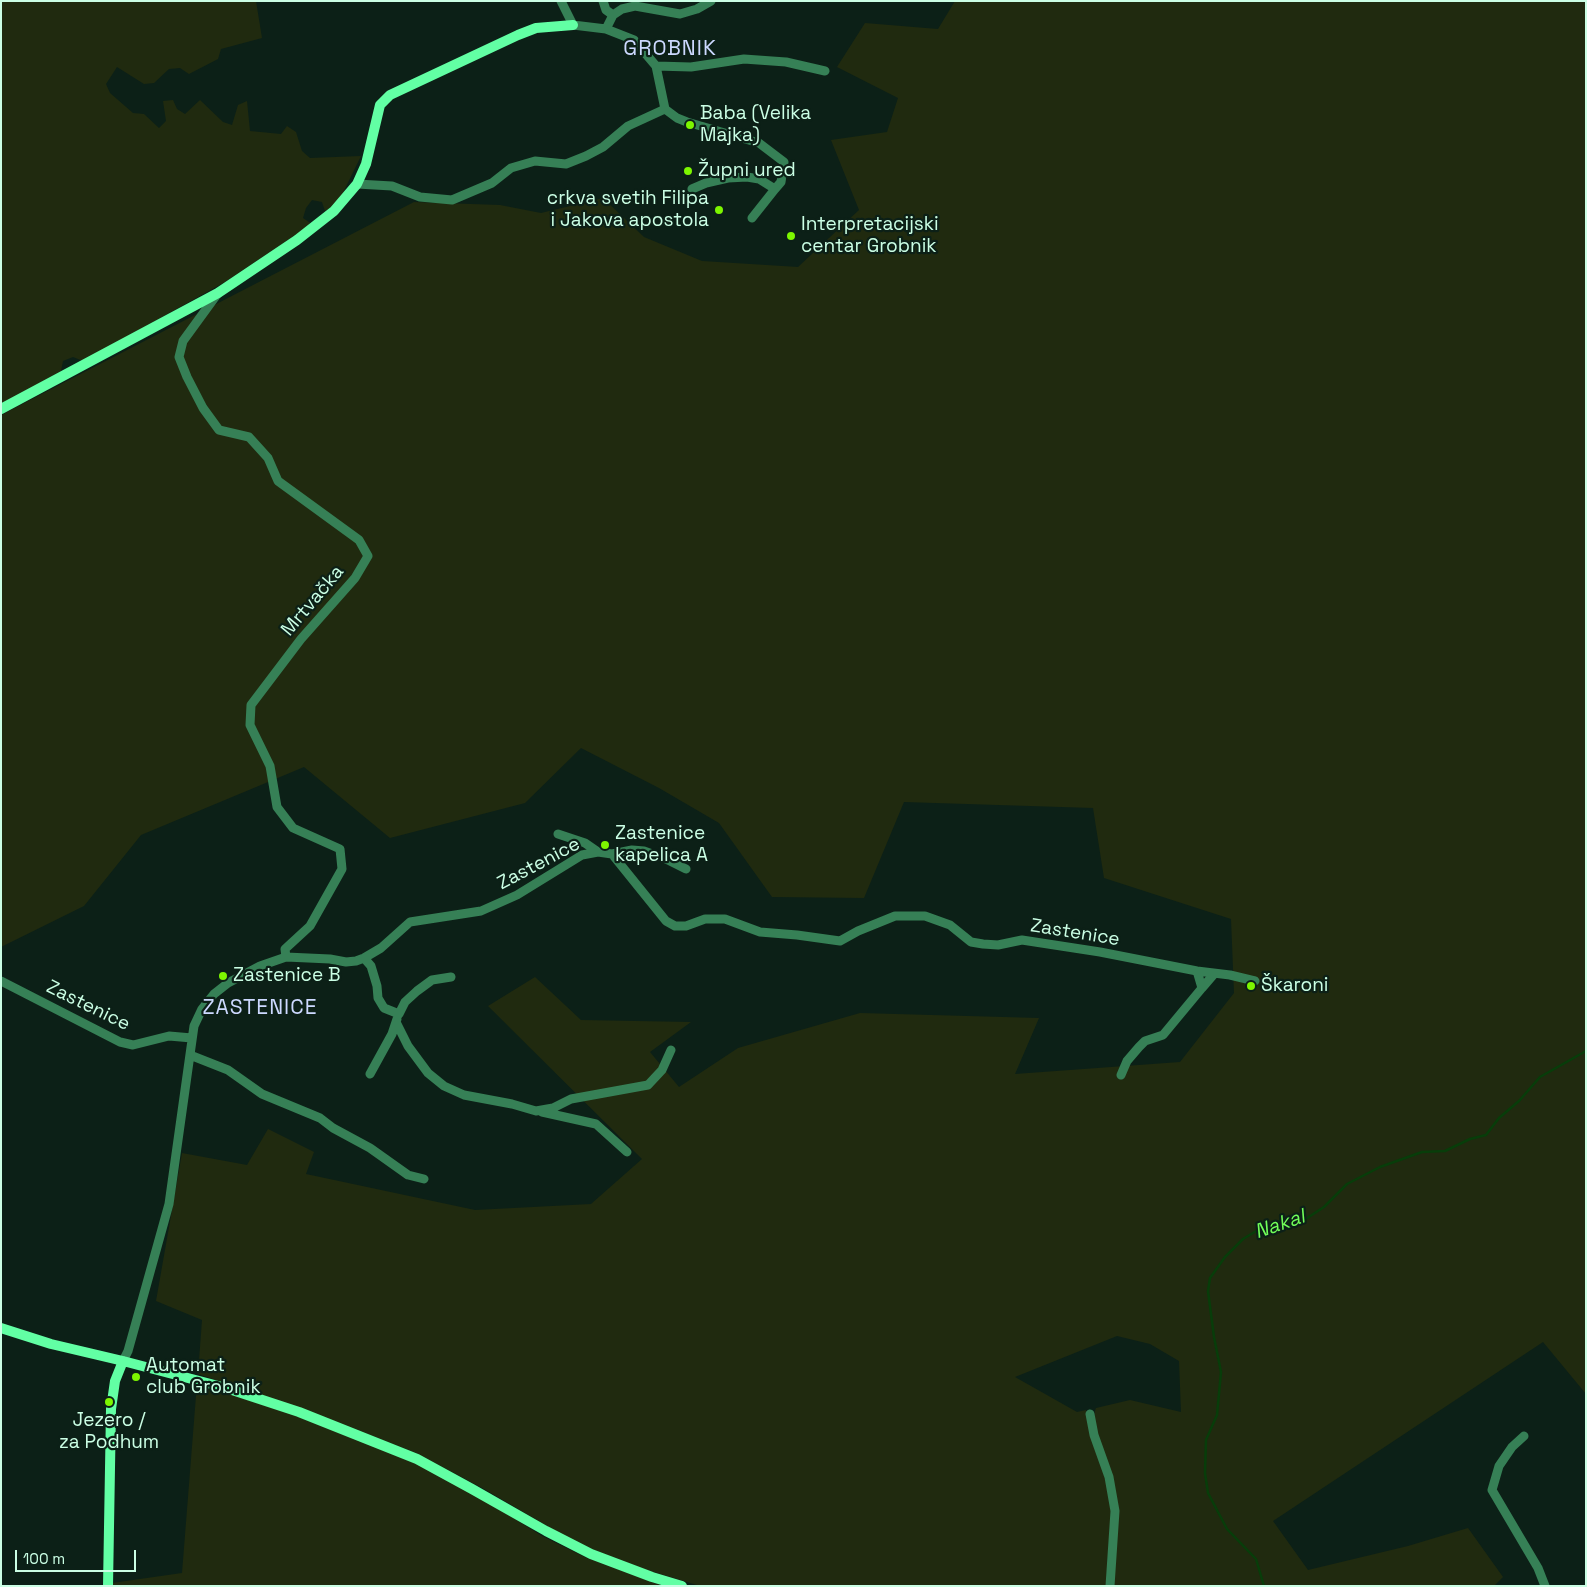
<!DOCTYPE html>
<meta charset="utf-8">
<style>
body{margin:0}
#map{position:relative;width:1587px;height:1587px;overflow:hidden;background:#0c2017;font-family:"Space Grotesk",sans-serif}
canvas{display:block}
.frame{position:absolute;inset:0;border:2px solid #cbffe5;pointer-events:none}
.scale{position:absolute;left:15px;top:1550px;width:121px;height:22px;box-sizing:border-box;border:2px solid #cbffe5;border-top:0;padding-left:6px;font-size:15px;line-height:18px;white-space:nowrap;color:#cbffe5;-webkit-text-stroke:4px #0c2017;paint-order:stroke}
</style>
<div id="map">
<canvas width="1587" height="1587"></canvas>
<div class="frame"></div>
<div class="scale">100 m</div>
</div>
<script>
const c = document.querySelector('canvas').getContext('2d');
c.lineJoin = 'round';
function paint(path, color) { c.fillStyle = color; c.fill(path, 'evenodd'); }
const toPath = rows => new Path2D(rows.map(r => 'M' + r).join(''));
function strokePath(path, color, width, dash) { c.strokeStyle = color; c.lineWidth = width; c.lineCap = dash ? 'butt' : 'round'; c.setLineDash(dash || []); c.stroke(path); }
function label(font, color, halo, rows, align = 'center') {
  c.font = font + ' "Space Grotesk",sans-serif'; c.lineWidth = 4.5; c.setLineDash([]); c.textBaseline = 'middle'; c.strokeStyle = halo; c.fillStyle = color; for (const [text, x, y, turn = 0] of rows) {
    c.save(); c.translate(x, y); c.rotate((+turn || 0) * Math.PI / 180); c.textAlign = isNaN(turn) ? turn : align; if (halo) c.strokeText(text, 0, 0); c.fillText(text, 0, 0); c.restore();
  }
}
paint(toPath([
 [1,1,256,1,262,38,221,49,218,59,189,74,180,68,169,69,154,83,144,84,117,67,106,84,110,93,133,113,144,114,159,128,166,121,163,101,173,100,177,109,185,114,200,100,223,122,232,125,238,105,247,101,250,131,281,134,287,126,296,132,302,151,310,158,361,156,338,203,325,211,322,202,312,200,306,208,303,218,312,224,225,282,83,361,73,357,63,361,61,371,1,405],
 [955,1,1586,1,1586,1394,1543,1342,1273,1521,1308,1570,1408,1546,1468,1528,1503,1577,1494,1586,1111,1586,1116,1507,1098,1439,1094,1418,1095,1411,1096,1408,1130,1400,1181,1412,1179,1361,1150,1344,1117,1336,1015,1377,1077,1412,1086,1410,1108,1489,1111,1511,1106,1586,700,1586,647,1570,594,1550,561,1534,484,1489,416,1453,314,1413,198,1374,202,1320,156,1301,182,1153,247,1165,268,1129,314,1152,306,1174,475,1210,591,1204,642,1159,488,1006,535,977,581,1020,691,1022,650,1052,679,1087,738,1048,860,1013,1039,1018,1015,1074,1180,1062,1234,993,1231,919,1104,878,1093,808,904,802,864,898,772,897,719,823,659,788,581,748,525,803,390,838,304,767,141,835,84,906,1,947,1,416,3,414,414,202,500,205,541,213,603,198,644,237,702,261,798,267,859,210,831,140,887,132,898,98,837,67,865,23,938,29],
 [197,1383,291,1414,419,1465,480,1497,542,1536,587,1558,663,1586,112,1586,112,1583,182,1573]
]), '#202a0f');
strokePath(toPath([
 [1264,1586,1256,1559,1227,1529,1208,1493,1205,1473,1206,1440,1217,1415,1221,1372,1214,1337,1208,1291,1210,1278,1225,1257,1243,1239,1263,1227,1280,1221,1301,1222,1324,1207,1347,1184,1380,1167,1422,1152,1445,1151,1470,1139,1486,1135,1499,1118,1519,1101,1540,1077,1586,1051]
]), '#083d0a', 2.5);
strokePath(toPath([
 [561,1,573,25,606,29,613,15,622,9,635,6,680,14,697,9,711,1],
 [603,1,606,10,613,15],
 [606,29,634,40,656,66,691,67,744,59,786,62,825,71],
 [656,66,665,109,677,118,687,122,759,143,784,162,781,182,775,189,759,179,747,177,728,178,706,183,692,189],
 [357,184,392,186,420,197,452,200,492,183,511,168,535,161,566,164,586,156,603,147,628,126,665,109],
 [752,218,775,189],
 [218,293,183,341,179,357,187,377,203,408,219,430,249,437,268,458,278,481,359,540,368,556,355,578,301,639,251,705,250,725,270,766,277,807,293,828,340,849,342,869,310,926,285,949,286,957],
 [558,834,585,843,598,852],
 [612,854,632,850,644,851,666,859,686,869],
 [364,958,371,966,377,986,378,998,384,1008,399,1014,405,1002,417,991,432,980,451,977],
 [1197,971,1202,988,1214,974],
 [1,981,120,1042,133,1045,169,1036,192,1038],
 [396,1022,408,1046,428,1073,444,1086,464,1095,512,1104,536,1111,553,1108,571,1099,648,1085,662,1070,671,1050],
 [190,1055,228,1070,262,1094,320,1118,333,1128,370,1148,408,1175,424,1179],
 [370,1074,392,1034,397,1019],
 [1121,1075,1127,1061,1139,1047,1145,1041,1163,1035,1202,988],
 [542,1112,596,1124,627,1152],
 [123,1361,128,1351,169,1204,194,1026,202,1009,214,994,228,983,260,966,286,957,330,959,346,962,356,961,364,958,381,948,410,922,481,911,517,895,582,855,598,852,612,854,666,921,675,926,686,926,705,919,725,919,760,932,797,935,840,941,858,931,895,916,925,916,950,925,971,942,983,944,998,945,1022,940,1100,952,1197,971,1230,975,1255,981],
 [1090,1414,1094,1435,1109,1477,1115,1511,1110,1586],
 [1524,1436,1512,1447,1499,1466,1492,1490,1538,1568,1545,1586]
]), '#368056', 9);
strokePath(toPath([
 [1,409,218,293,297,240,334,211,357,184,366,164,380,105,390,95,518,35,536,28,573,25],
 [1,1328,51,1344,123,1361,226,1388,299,1412,417,1459,472,1489,546,1531,591,1554,652,1577,682,1586],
 [108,1586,111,1409,115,1381,123,1361]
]), '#62ffa4', 10);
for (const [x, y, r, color] of [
 [690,125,5,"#7df600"],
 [688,171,5,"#7df600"],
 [719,210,5,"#7df600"],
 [791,236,5,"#7df600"],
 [605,845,5,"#7df600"],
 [223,976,5,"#7df600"],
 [1251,986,5,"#7df600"],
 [136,1377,5,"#7df600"],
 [109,1402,5,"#7df600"]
]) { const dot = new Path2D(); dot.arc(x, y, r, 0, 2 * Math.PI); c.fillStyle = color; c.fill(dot); strokePath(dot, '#0c2017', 2); }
label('19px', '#cbffe5', '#0c2017', [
 ["Baba (Velika",700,114],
 ["Majka)",700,136],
 ["Župni ured",698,171],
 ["crkva svetih Filipa",709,199,"right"],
 ["i Jakova apostola",709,221,"right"],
 ["Interpretacijski",801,225],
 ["centar Grobnik",801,247],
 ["Zastenice",615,834],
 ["kapelica A",615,856],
 ["Zastenice B",233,976],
 ["Škaroni",1261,986],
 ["Automat",146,1366],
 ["club Grobnik",146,1388],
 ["Jezero /",109,1421,"center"],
 ["za Podhum",109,1443,"center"]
], 'left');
label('19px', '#cbffe5', '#0c2017', [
 ["Mrtvačka",313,601,-50],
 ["Zastenice",539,864,-28],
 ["Zastenice",1075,933,9],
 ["Zastenice",88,1006,26]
]);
label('italic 20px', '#71ff59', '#0c2017', [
 ["Nakal",1280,1225,-19]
]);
c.letterSpacing = '1px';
label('21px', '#cdd9ff', '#0c2017', [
 ["GROBNIK",670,49],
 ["ZASTENICE",260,1008]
]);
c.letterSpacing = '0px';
</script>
